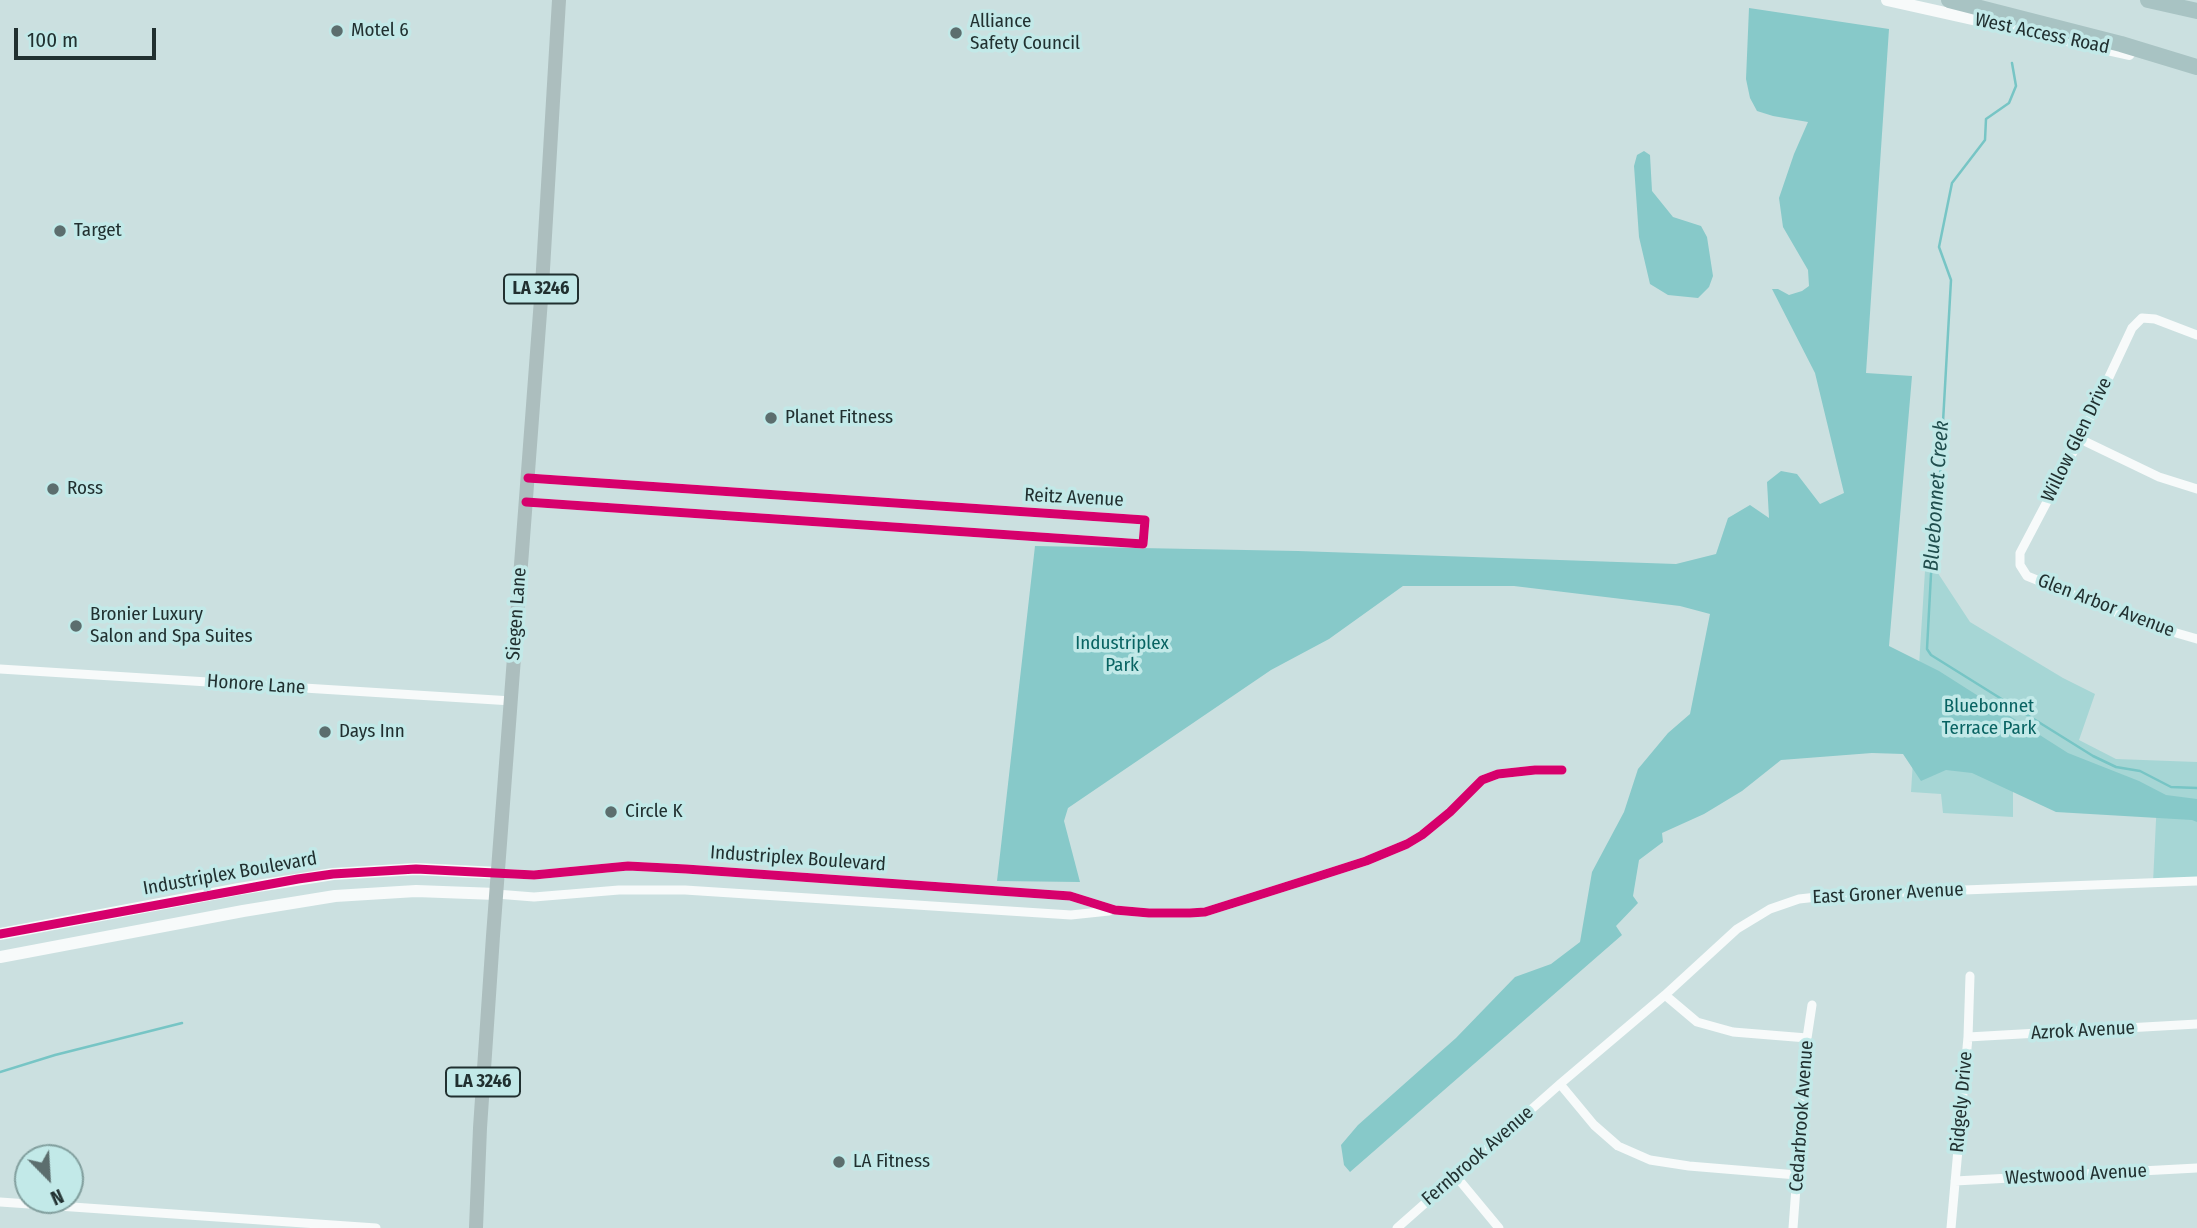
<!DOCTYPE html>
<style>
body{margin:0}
#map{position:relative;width:2197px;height:1228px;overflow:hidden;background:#cbe0e0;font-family:"Fira Sans Condensed",sans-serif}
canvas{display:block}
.north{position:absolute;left:14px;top:1144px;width:70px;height:70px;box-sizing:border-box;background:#c2e9e8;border:2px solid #829f9e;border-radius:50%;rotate:156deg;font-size:19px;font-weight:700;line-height:28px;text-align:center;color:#213030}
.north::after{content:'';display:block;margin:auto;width:24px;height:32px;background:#5c6e6e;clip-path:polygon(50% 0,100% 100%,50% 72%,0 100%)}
.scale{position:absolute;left:14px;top:28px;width:142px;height:32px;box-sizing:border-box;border:4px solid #213030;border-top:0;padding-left:9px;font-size:21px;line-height:24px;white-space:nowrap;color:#213030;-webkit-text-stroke:5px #c2e9e8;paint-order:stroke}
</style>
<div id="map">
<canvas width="2197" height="1228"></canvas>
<div class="north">N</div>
<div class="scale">100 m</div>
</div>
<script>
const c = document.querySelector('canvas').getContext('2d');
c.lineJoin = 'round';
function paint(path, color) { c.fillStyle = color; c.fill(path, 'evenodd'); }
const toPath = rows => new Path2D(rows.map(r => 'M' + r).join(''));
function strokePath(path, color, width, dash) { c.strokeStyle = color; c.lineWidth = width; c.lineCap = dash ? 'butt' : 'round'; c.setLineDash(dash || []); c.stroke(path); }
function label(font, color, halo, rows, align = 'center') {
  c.font = font + ' "Fira Sans Condensed",sans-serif'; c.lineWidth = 7; c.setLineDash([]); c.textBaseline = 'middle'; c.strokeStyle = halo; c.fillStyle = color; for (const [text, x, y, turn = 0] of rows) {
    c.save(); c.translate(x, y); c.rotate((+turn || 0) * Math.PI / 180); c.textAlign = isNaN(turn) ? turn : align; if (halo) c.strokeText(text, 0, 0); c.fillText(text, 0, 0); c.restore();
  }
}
paint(toPath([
 [1926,555,1970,622,2063,678,2095,694,2079,740,2116,759,2197,762,2197,881,2153,883,2157,799,2013,787,2013,817,1943,813,1941,794,1911,792]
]), '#a6d6d5');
paint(toPath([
 [1749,8,1889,29,1866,373,1912,376,1889,646,1939,671,2068,753,2139,781,2166,795,2197,799,2197,822,2192,820,2056,812,1972,773,1946,770,1921,781,1903,754,1872,753,1781,760,1742,791,1704,814,1662,833,1663,842,1639,860,1633,896,1638,903,1616,926,1622,935,1350,1172,1344,1165,1341,1145,1358,1125,1456,1038,1515,977,1551,964,1580,942,1592,872,1624,812,1638,769,1668,733,1690,714,1710,614,1680,606,1514,586,1403,586,1329,639,1271,670,1068,808,1064,821,1080,882,997,881,1035,546,1298,551,1676,564,1716,554,1728,518,1750,505,1769,518,1767,482,1781,471,1797,474,1820,504,1844,493,1815,373,1772,289,1778,289,1789,295,1802,291,1809,286,1808,270,1783,227,1779,198,1794,154,1808,122,1773,116,1757,111,1750,98,1746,79],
 [1644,151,1650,155,1652,191,1673,217,1701,226,1707,237,1713,276,1709,287,1698,298,1668,295,1650,284,1639,237,1634,166,1637,155]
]), '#87c9c9');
strokePath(toPath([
 [2012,63,2016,86,2009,103,1986,119,1985,140,1952,183,1939,247,1951,280,1939,493,1931,574,1927,649,1931,655,2093,756,2116,767,2140,771,2171,787,2197,788],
 [0,1072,55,1055,182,1023]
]), '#77c5c5', 2.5);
strokePath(toPath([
 [2197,335,2155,319,2142,318,2132,328,2080,439,2020,553,2020,565,2027,576,2145,624,2197,639],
 [2080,439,2159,477,2197,489],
 [526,502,1143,544,1145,520,528,478],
 [0,669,512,701],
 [498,873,534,875,628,866,686,869,1070,896,1115,910,1149,913,1190,913,1205,912,1313,878,1366,861,1407,844,1422,835,1450,812,1482,780,1498,774,1535,770,1562,770],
 [496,894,534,897,619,890,685,890,1071,915,1109,911],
 [1665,995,1697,1022,1733,1032,1807,1038],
 [1968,1037,2197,1024],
 [1560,1084,1594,1125,1618,1146,1650,1160,1689,1166,1797,1175],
 [1455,1175,1499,1228],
 [1955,1181,2197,1168],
 [0,1202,376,1228],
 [1397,1228,1560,1084,1665,995,1737,929,1770,909,1799,899,1835,895,2197,881],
 [1793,1228,1807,1038,1812,1005],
 [1951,1228,1968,1037,1970,976]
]), '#f7fafa', 9);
strokePath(toPath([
 [1887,0,2129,54],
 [0,934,239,889,333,874,416,869,498,873],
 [0,957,243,911,335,896,416,891,496,894]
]), '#f7fafa', 12);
strokePath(toPath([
 [476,1228,480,1128,493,936,542,286,559,0]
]), '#acbebe', 14);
strokePath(toPath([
 [1949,0,2121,44,2197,67],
 [2148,0,2197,11]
]), '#a8c3c3', 16);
strokePath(toPath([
 [526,502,1143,544,1145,520,528,478],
 [0,934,298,879,333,874,416,869,534,875,628,866,686,869,1070,896,1115,910,1149,913,1190,913,1205,912,1313,878,1366,861,1407,844,1422,835,1450,812,1482,780,1498,774,1535,770,1562,770]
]), '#d6006c', 9);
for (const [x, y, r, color] of [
 [337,31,7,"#5c6e6e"],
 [956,33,7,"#5c6e6e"],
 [60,231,7,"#5c6e6e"],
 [771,418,7,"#5c6e6e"],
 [53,489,7,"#5c6e6e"],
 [76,626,7,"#5c6e6e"],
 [325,732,7,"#5c6e6e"],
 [611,812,7,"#5c6e6e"],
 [839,1162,7,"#5c6e6e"]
]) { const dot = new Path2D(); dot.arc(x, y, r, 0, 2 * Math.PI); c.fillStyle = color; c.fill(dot); strokePath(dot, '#c2e9e8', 2.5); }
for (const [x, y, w] of [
 [541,289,74],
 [483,1082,74]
]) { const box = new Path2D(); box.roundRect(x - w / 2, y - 14.5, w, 29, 5); c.fillStyle = '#c2e9e8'; c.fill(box); strokePath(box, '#213030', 2); }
label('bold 18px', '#213030', null, [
 ["LA 3246",541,289],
 ["LA 3246",483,1082]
]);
label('19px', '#213030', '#c2e9e8', [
 ["Alliance",970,22],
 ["Safety Council",970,44],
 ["Motel 6",351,31],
 ["Target",74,231],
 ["Planet Fitness",785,418],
 ["Ross",67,489],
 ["Bronier Luxury",90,615],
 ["Salon and Spa Suites",90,637],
 ["Days Inn",339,732],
 ["Circle K",625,812],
 ["LA Fitness",853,1162]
], 'left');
label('19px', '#213030', '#c2e9e8', [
 ["West Access Road",2042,34,12],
 ["Willow Glen Drive",2077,440,-64],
 ["Reitz Avenue",1074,498,3],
 ["Glen Arbor Avenue",2106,606,21],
 ["Siegen Lane",517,614,-86],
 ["Honore Lane",256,685,4],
 ["Industriplex Boulevard",798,859,4],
 ["Industriplex Boulevard",230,874,-10],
 ["East Groner Avenue",1888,894,-3],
 ["Azrok Avenue",2083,1031,-3],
 ["Ridgely Drive",1962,1102,-85],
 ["Cedarbrook Avenue",1802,1116,-86],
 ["Fernbrook Avenue",1478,1156,-41],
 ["Westwood Avenue",2076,1175,-3]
]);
label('19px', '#086362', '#c2e9e8', [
 ["Industriplex",1122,644],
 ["Park",1122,666],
 ["Bluebonnet",1989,707],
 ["Terrace Park",1989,729]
]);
label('italic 21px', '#204e4e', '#c2e9e8', [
 ["Bluebonnet Creek",1937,496,-86]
]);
</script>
